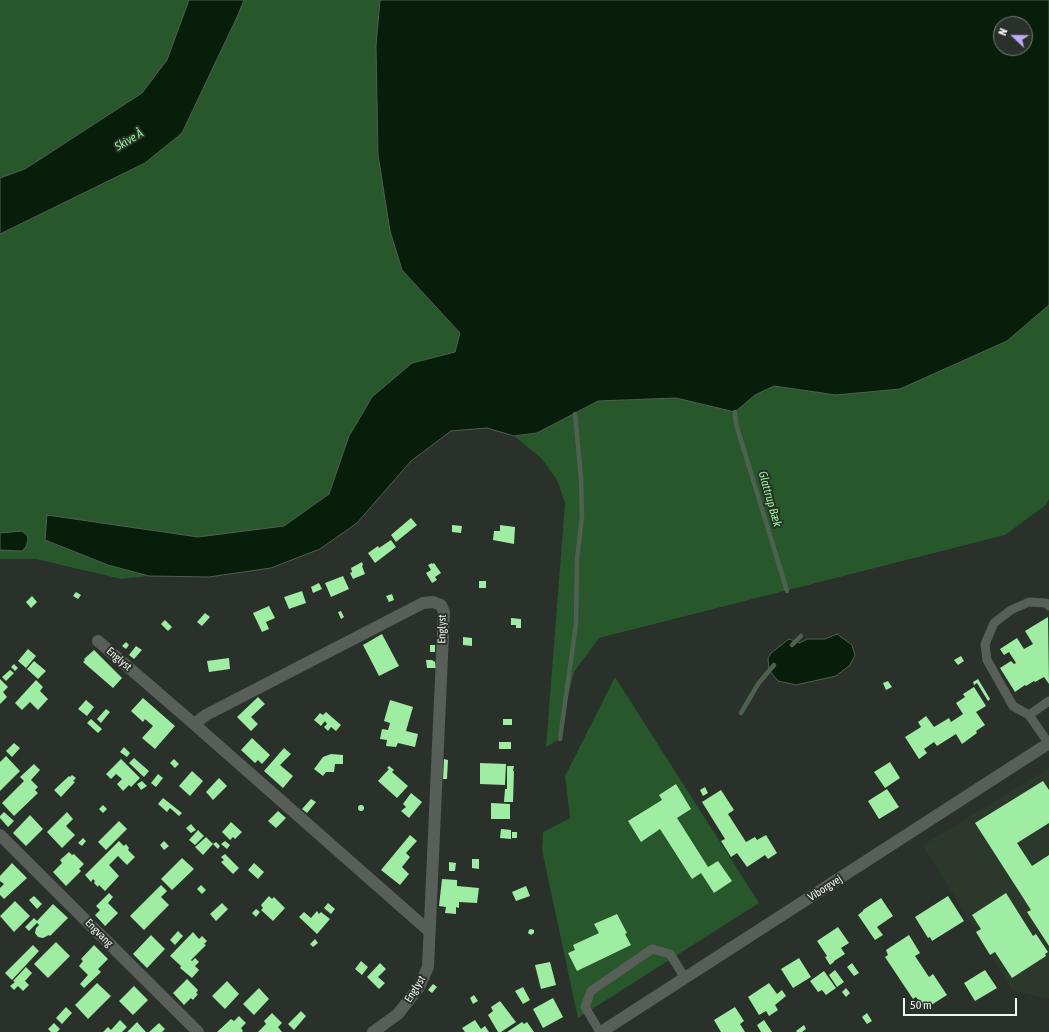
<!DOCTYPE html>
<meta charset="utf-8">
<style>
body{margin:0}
#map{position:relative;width:1049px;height:1032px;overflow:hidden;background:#2a302a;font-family:"Asap Condensed",sans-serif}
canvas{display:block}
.north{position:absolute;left:993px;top:16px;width:40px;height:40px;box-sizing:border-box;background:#2a302a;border:1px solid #7a7f7a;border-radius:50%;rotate:292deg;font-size:11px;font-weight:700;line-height:16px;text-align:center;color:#f2f6f2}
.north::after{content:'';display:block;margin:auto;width:14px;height:18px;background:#bda9f5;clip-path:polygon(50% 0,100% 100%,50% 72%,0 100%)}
.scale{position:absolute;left:903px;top:998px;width:114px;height:18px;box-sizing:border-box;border:2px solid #f2f6f2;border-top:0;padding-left:5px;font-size:12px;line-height:14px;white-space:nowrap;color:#f2f6f2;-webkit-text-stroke:3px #2a302a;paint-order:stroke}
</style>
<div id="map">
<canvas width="1049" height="1032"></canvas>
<div class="north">N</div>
<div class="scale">50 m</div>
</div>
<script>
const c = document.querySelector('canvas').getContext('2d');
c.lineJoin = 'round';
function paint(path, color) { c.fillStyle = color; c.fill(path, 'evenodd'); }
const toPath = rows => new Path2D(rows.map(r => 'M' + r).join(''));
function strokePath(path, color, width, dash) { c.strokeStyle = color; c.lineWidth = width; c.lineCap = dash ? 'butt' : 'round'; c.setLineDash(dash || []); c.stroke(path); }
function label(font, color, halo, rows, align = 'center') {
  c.font = font + ' "Asap Condensed",sans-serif'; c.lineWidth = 4; c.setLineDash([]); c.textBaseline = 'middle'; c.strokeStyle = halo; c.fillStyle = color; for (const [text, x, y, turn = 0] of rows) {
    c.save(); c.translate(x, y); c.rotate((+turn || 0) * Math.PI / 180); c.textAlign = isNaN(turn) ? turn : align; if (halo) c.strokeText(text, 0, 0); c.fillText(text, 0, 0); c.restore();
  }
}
paint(toPath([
 [1049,768,1049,999,1012,990,923,845]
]), '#2d382d');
paint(toPath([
 [0,0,189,0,167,60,142,93,25,169,0,178],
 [244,0,380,0,376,46,378,155,390,231,402,270,460,333,455,352,412,364,349,436,329,494,284,526,198,537,47,516,45,540,108,565,149,576,121,579,36,559,0,559,0,234,145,163,182,133,238,15],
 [1049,305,1049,499,1046,505,1005,535,599,638,574,672,557,741,546,747,565,503,557,480,541,458,514,436,537,433,598,401,676,398,734,412,755,395,774,386,836,395,1007,341],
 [615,677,759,903,578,1018,542,850,543,832,570,818,565,776]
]), '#27572b');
const water = toPath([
 [189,0,244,0,238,15,182,133,145,163,0,234,0,178,25,169,142,93,167,60,189,0],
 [380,0,1049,0,1049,305,1007,341,900,389,836,395,774,386,755,395,735,412,676,398,598,401,537,433,514,436,487,428,451,431,411,461,357,523,320,549,271,568,209,577,149,576,108,565,45,540,47,515,198,537,284,526,329,494,349,436,372,397,412,363,455,352,460,333,402,270,390,231,378,155,376,46,380,0],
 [1001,24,1025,24,1025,48,1001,48,1001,24],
 [22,531,27,535,28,540,26,547,22,551,0,550,0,533,22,531],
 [837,634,852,645,855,655,850,665,836,676,796,685,778,681,769,670,768,658,771,653,789,639,800,643,807,639,825,639,837,634]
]);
paint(water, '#071f0a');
strokePath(water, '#4e6050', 1);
strokePath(toPath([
 [735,412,736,424,787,591],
 [792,645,801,636],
 [741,713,758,684,774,665],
 [560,739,576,624,577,559,582,517,581,478,575,414]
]), '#4e6050', 4.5);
paint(toPath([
 [411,518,417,525,396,542,391,535],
 [452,525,462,526,461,533,452,532],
 [500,525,515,527,514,544,493,540,494,531,500,531],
 [391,540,396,547,375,563,368,553,378,546,379,548],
 [362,562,363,565,362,566,365,574,353,579,350,573,352,572,351,568],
 [432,563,432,564,434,563,441,573,435,577,437,580,432,583,426,573,431,570,428,565],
 [343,576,349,589,331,597,325,583],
 [479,581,486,581,486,588,479,588],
 [319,583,322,589,313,593,311,587],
 [302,591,306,603,289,609,284,597],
 [76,592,81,595,78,599,73,596],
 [392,594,394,600,389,602,386,596],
 [32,596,37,602,31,608,26,602],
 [269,606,275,618,266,622,269,629,262,632,253,613],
 [341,611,344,617,341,619,338,612],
 [205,613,210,617,202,626,197,622],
 [1048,617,1049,684,1044,677,1035,682,1034,681,1026,686,1025,685,1015,692,1000,668,1011,661,1014,664,1016,663,1009,652,1004,655,1000,649,1017,638,1024,649,1033,644,1025,631],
 [511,618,521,619,521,628,516,628,516,625,511,625],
 [165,620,172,627,168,631,161,624],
 [382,634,399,666,379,676,363,645],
 [463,637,472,638,472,646,463,645],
 [126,642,129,645,126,649,122,646],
 [430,645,435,645,435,652,430,652],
 [136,646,142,650,134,659,129,655],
 [28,649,36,656,26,668,18,661],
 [94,650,122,678,113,688,83,662,85,660,84,659],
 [961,656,964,661,958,665,954,660],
 [229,658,230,669,209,672,207,661],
 [426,660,432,660,435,662,436,668,427,668],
 [34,661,46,671,38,679,27,669],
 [14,664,18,668,15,671,11,667],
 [10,670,14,673,6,681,2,677],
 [0,679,8,687,3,692,7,697,0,704],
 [978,679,990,699,988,701,977,683,974,685,973,682],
 [36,680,43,687,40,691,48,699,38,710,30,702,22,710,15,703],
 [888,681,892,687,886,690,883,683],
 [974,687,986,706,976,712,985,725,976,731,977,733,962,744,956,734,937,746,934,742,924,749,927,753,919,759,905,737,921,727,918,722,926,716,934,727,949,718,951,722,963,714,956,703,965,697,963,694],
 [258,697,265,704,251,717,258,724,251,731,237,717],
 [143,698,175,726,155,749,142,738,153,726,145,719,143,722,131,711],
 [86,700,94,707,87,716,78,709],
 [390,700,413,707,406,731,418,734,415,747,398,743,396,747,386,746,387,740,380,739,382,729,388,730,390,723,384,721],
 [106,709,110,712,101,723,97,719],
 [326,712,341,725,336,731,331,727,328,731,324,727,327,724,325,721,321,726,314,720,320,713,323,715],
 [91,719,102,729,98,733,87,723],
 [503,719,512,719,512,725,503,725],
 [252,738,270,755,262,764,258,760,255,763,241,750],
 [499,742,511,742,511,749,499,749],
 [14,743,20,748,12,757,6,751],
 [124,747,130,753,127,757,120,752],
 [284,748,291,754,280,765,293,776,283,788,264,771],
 [331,754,343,755,343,764,335,764,334,772,326,772,323,776,314,769,323,757],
 [6,756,20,771,0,791,0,762],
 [134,758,149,771,144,777,129,763],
 [121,759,140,778,131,787,129,785,123,791,117,784,122,779,116,774,111,779,106,774],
 [174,759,179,764,175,768,170,763],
 [444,759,448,760,447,779,443,779],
 [890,762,900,778,885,788,874,772],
 [480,763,506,764,505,785,480,784],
 [34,764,40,770,31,780,38,787,35,790,38,793,14,816,2,803,24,781,20,777],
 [389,766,394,770,392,772,408,786,397,798,378,781,389,769,387,768],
 [507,766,514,766,513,771,514,771,513,802,504,802,505,789,507,789],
 [192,771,203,781,190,796,179,786],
 [158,774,163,778,156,787,151,783],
 [72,775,76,778,73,781,75,782,61,797,54,790,69,776,70,777],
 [219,778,227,786,213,800,206,792],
 [142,781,147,786,141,790,137,784],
 [1043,781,1049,790,1049,823,1017,843,1032,866,1049,855,1049,946,1027,912,1031,910,975,823],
 [676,784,691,809,677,818,708,867,718,861,732,881,714,893,701,873,692,879,660,829,641,842,628,821,662,800,659,795],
 [705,787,708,793,703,796,700,790],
 [887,789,899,807,879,819,868,801],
 [721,790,734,810,728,814,746,842,755,837,757,840,766,835,777,853,768,859,765,855,747,867,737,853,731,857,721,841,725,839,702,802],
 [411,793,422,802,409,818,401,811,406,807,403,804],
 [163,798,182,813,179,816,170,808,167,812,158,804],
 [311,799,316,802,307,813,302,809],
 [491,803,510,804,510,819,491,819],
 '358 808a3 3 0 1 1 6 0a3 3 0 1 1-6 0Z',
 [103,805,107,809,103,813,99,809],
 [278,811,286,818,276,828,268,821],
 [4,812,14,821,8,827,0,818,0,816],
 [67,812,73,819,66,826,75,835,62,848,47,832],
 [30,815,43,829,26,846,13,833],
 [119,821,127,829,106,850,98,842],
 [231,822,242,832,235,839,233,837,230,840,222,832],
 [191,824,196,830,191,833,186,828],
 [501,829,511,830,511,839,500,838],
 [198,830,204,836,195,845,189,840],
 [512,832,517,832,517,838,512,838],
 [410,835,417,841,406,853,410,857,402,867,409,874,400,885,381,870],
 [206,837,213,844,203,855,195,847],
 [83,838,86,841,82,846,78,843],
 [119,841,124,846,126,844,129,848,128,850,135,857,127,865,118,856,109,865,119,876,105,891,99,885,98,887,94,883,95,881,93,879,91,882,85,875],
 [164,841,169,846,164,850,160,845],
 [225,841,230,845,227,849,221,844],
 [216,842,220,846,218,849,213,844],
 [69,852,72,855,74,854,84,864,79,869,81,871,66,886,53,872,62,863,60,860],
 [225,854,239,868,233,874,221,862,224,860,221,857],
 [182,858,194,869,172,890,161,879],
 [472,859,479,859,479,869,472,868],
 [449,862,456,863,455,871,449,871],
 [12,863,27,878,4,899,0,895,0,888,4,884,0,881,0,876],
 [254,863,264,872,258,879,248,870],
 [442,879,457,880,457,886,479,888,477,903,459,902,459,908,456,907,456,914,445,913,446,907,439,906],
 [161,885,167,891,161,897,169,905,144,930,130,916],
 [201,885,206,890,202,894,197,889],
 [526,886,530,896,516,901,512,892],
 [109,893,113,897,108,903,118,913,105,926,95,915,100,910,96,906],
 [1006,893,1033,936,1036,934,1048,952,1045,954,1046,956,1012,978,995,952,990,955,976,932,981,929,972,915],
 [34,896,42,904,37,909,29,900],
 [269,896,272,899,274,897,285,908,273,921,261,910,263,908,261,905],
 [948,896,964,921,932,941,930,937,928,938,915,917],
 [881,898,893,916,877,927,883,935,875,940,858,915,863,911,863,910],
 [15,901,30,916,14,932,0,916],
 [222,903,228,909,216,921,210,914],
 [328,903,335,909,331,914,324,908],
 [53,904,68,918,50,936,49,935,43,938,38,937,35,933,36,928,39,925,37,923,29,931,25,927,34,918,37,921],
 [256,909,260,912,256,917,252,913],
 [317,911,319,914,321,912,330,919,317,934,299,917,304,912,311,918],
 [617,914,627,933,625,934,631,945,577,971,568,953,575,950,573,945,599,933,594,924],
 [838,927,849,943,841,948,845,954,834,961,834,962,830,965,825,957,827,956,817,941],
 [531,929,534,930,534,933,531,935,528,933,529,930],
 [178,931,183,936,175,945,170,940],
 [193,932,199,939,202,936,207,941,204,944,206,945,191,960,192,961,195,958,199,962,195,966,199,970,192,978,180,968,181,966,170,956],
 [151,935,165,949,147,968,133,954],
 [909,935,920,953,915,956,929,977,933,974,947,995,925,1009,916,997,913,999,885,957,888,955,886,950],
 [315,939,318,943,313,947,310,944],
 [56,942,70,956,48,978,34,964],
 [33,945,39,951,12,980,5,973],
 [94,945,108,959,98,969,101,972,84,988,80,984,88,975,79,966,83,961,81,959],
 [799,958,811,977,793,988,781,969],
 [361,961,368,967,362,975,355,969],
 [550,962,556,985,541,989,535,965],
 [380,963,386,969,378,977,385,983,379,989,367,977],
 [852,963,859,973,854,976,847,967],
 [26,967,32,973,25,981,29,985,23,991,18,986,14,990,10,986,15,982,13,981],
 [835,970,844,982,837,987,829,975],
 [985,970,997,988,975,1001,964,983],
 [824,971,836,988,826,995,822,990,818,992,810,981],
 [187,979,198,990,196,993,198,994,193,1000,191,998,184,1005,173,993],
 [227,981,239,994,225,1009,212,996],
 [97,983,111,996,88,1019,75,1005],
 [769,983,777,994,782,990,786,996,775,1005,778,1010,769,1016,766,1011,759,1015,748,997],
 [433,984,437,987,432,993,428,990],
 [134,986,148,1000,133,1015,119,1001],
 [523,987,530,1000,523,1004,515,991],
 [259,988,269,999,254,1015,243,1004],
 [846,988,850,993,846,997,842,992],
 [474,995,478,1001,473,1004,470,998],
 [553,998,563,1017,543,1028,533,1009],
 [500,1001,516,1022,501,1032,498,1032,488,1015,493,1011,491,1007],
 [66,1007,72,1013,62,1024,56,1018],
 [735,1007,744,1021,740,1024,745,1032,721,1032,714,1020],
 [301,1011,306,1016,294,1030,288,1024],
 [272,1013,282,1023,278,1027,282,1032,258,1032,266,1024,264,1021],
 [867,1013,872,1021,867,1024,862,1017],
 [239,1016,246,1023,241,1028,243,1031,242,1032,217,1032,231,1019,234,1021],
 [120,1020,127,1027,122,1032,103,1032,108,1027,111,1030],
 [475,1020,481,1029,485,1026,489,1032,465,1032,462,1028],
 [764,1020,772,1032,761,1032,757,1025],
 [137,1022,146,1032,127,1032],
 [522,1022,524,1024,527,1022,534,1032,507,1032],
 [54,1023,60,1029,57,1032,51,1032,48,1029],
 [159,1023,165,1029,162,1032,149,1032],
 [804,1025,806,1029,802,1032,797,1032,796,1031]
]), '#9feda3');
strokePath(toPath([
 [1049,701,1029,715,1049,744],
 [1029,715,1013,706,987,660,985,644,994,623,1011,610,1029,602,1046,603,1049,606],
 [600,1032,585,1007,591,991,652,949,670,954,685,978]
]), '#585f58', 9);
strokePath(toPath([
 [98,641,194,724,429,931],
 [194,724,206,715,423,603,433,602,441,605,444,612,428,967,419,987,398,1014,373,1032],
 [0,835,198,1032]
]), '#585f58', 12);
strokePath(toPath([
 [601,1032,1049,743]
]), '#585f58', 12);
label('11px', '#f2f6f2', '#2a302a', [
 ["Englyst",442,629,-89],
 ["Englyst",119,659,41],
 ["Viborgvej",825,888,-33],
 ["Engvang",99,933,45],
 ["Englyst",415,989,-58]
]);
label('italic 12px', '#91f497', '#2a302a', [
 ["Skive Å",129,140,-30],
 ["Glattrup Bæk",770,499,74]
]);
</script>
